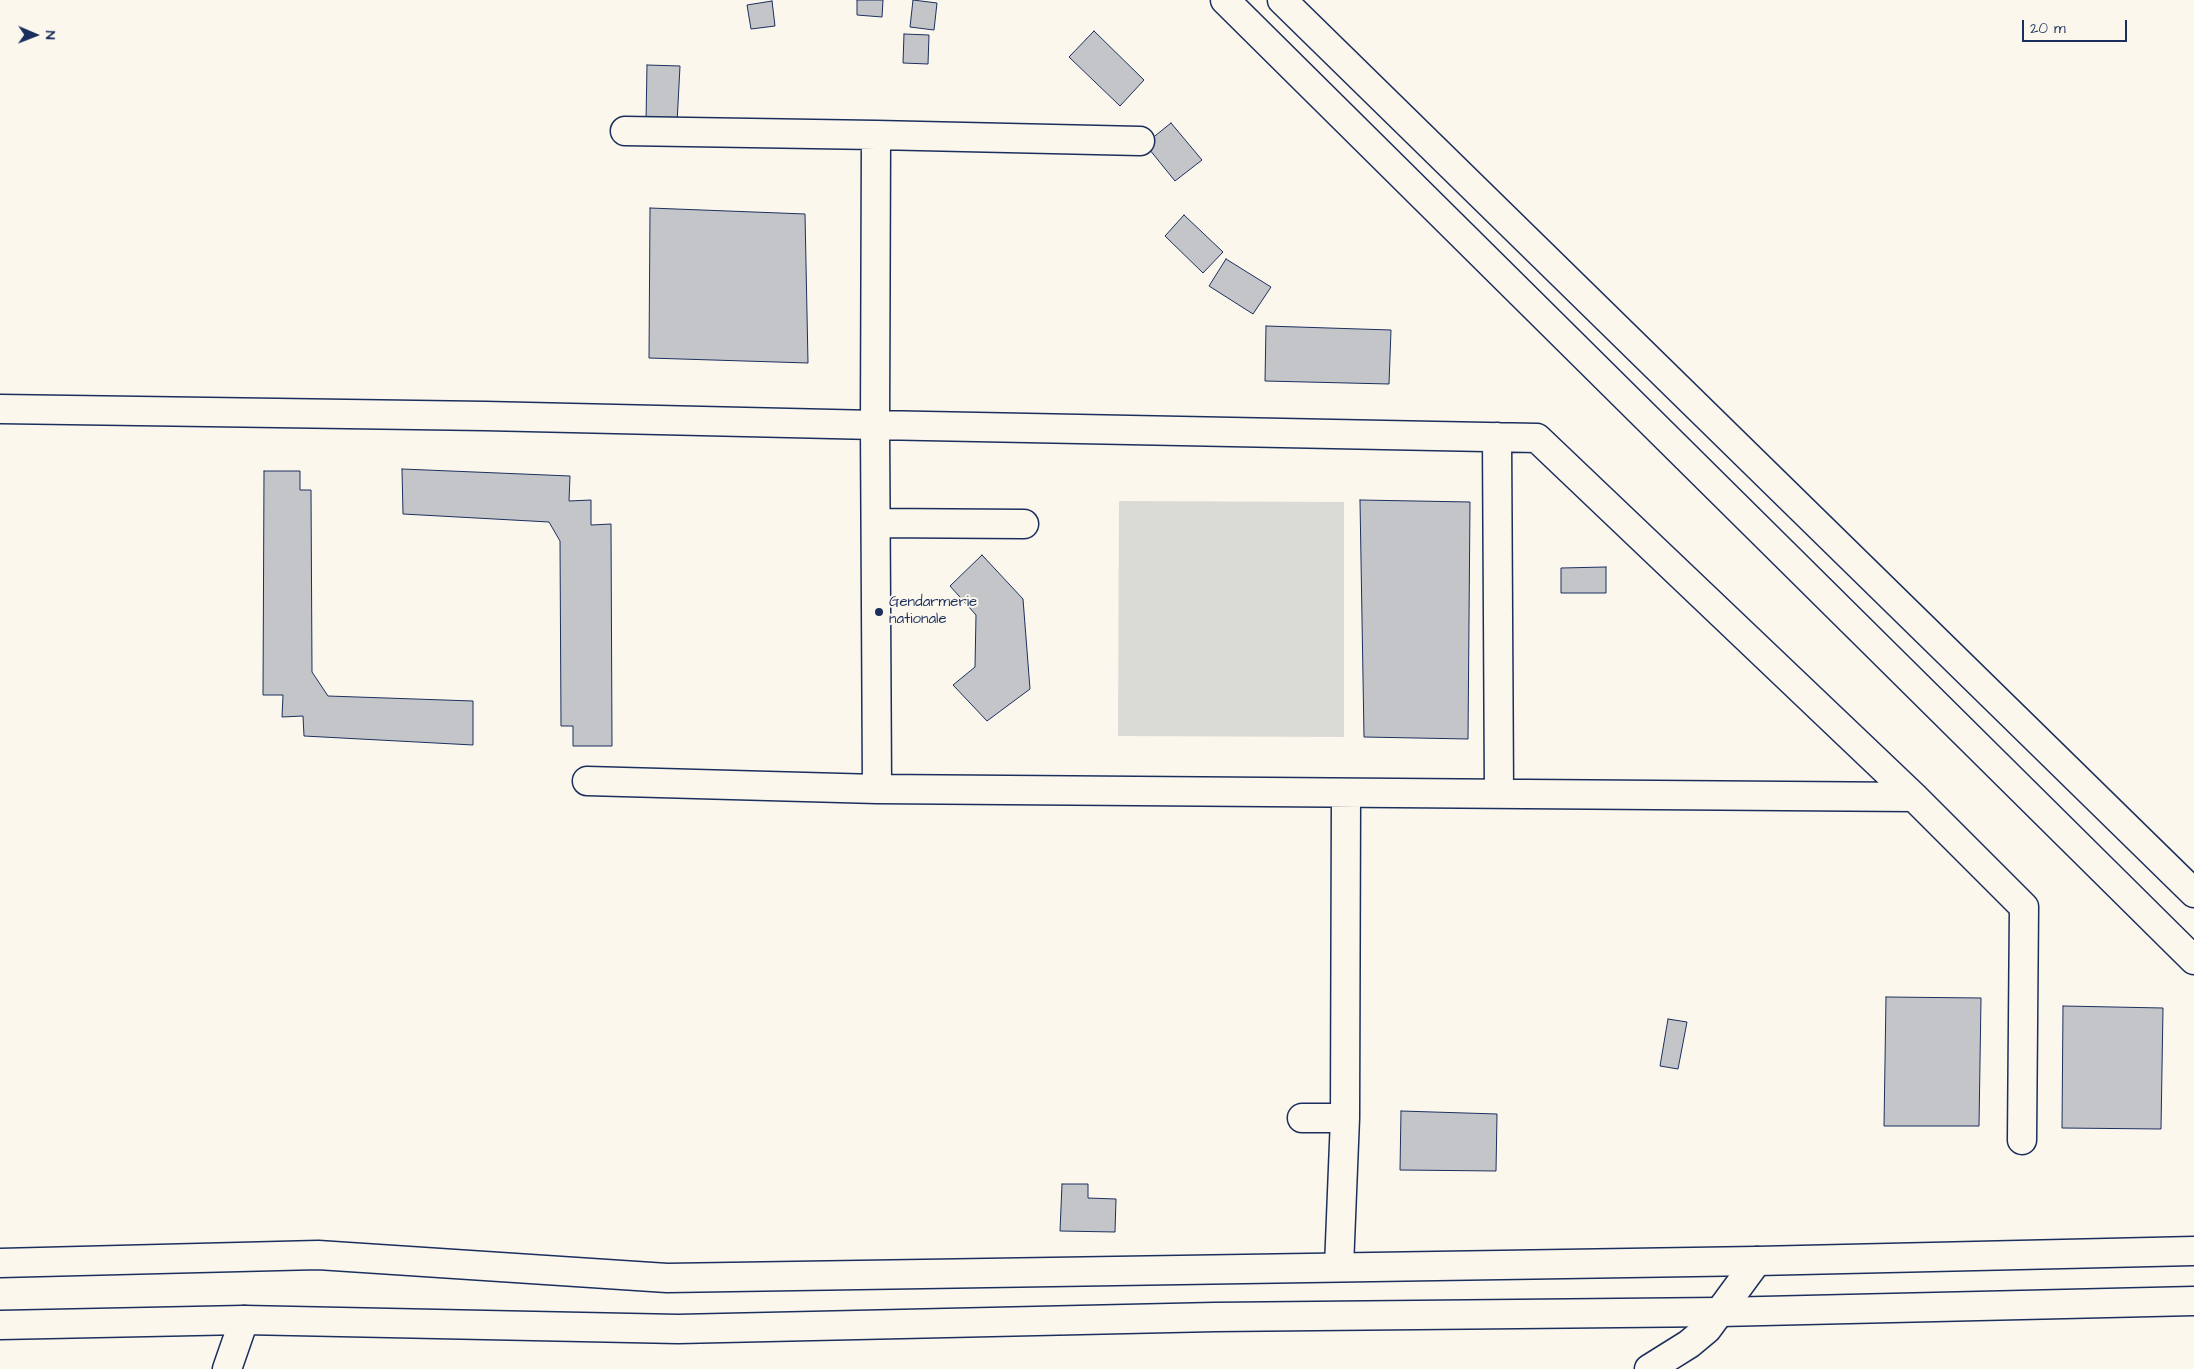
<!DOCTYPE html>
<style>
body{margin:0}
#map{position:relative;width:2194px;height:1369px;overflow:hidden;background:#fbf7ec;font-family:"Architects Daughter",sans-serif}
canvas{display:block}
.north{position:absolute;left:10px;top:10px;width:50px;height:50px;-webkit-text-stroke:4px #fbf7ec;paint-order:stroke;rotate:91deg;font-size:14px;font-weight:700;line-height:20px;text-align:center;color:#1b2f5e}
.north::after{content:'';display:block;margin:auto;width:18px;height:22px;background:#1b2f5e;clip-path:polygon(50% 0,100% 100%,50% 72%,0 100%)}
.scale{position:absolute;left:2022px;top:20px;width:105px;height:22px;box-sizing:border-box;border:2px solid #1b2f5e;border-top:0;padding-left:6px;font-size:15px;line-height:18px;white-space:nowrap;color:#1b2f5e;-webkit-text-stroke:4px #fbf7ec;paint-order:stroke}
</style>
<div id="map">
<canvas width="2194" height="1369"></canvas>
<div class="north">N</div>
<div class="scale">20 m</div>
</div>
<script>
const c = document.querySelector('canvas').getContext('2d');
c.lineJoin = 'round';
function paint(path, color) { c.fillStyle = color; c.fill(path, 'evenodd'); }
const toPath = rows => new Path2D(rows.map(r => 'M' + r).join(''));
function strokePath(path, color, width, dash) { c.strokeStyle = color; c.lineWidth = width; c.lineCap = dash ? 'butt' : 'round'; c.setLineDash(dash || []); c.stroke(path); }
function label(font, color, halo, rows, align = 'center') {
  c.font = font + ' "Architects Daughter",sans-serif'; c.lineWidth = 4; c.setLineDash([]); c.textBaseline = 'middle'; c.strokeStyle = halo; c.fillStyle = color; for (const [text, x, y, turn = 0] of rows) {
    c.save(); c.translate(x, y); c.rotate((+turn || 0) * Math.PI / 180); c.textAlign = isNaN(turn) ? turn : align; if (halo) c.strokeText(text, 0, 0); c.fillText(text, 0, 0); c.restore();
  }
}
paint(toPath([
 [1119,501,1344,502,1344,737,1118,736]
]), '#dadad7');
const building = toPath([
 [857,0,883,0,882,17,857,15,857,0],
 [913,0,937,3,934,30,910,27,913,0],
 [772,1,775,26,751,29,747,5,772,1],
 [1094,31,1144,80,1120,106,1069,57,1094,31],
 [904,34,929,35,928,64,903,63,904,34],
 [647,65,680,66,677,123,646,122,647,65],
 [1171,123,1202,160,1175,181,1145,144,1171,123],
 [650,208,805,214,808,363,649,358,650,208],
 [1184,215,1223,252,1203,273,1165,236,1184,215],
 [1226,259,1271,287,1253,314,1209,286,1226,259],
 [1266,326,1391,330,1389,384,1265,381,1266,326],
 [402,469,570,476,569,501,591,500,591,525,611,524,612,746,573,746,573,726,561,726,560,541,549,522,403,514,402,469],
 [264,471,300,471,300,490,311,490,312,672,328,696,473,701,473,745,304,736,303,716,282,717,283,695,263,695,264,471],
 [1360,500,1470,502,1468,739,1364,737,1360,500],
 [982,555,1023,599,1030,689,987,721,953,685,975,667,976,615,950,586,982,555],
 [1606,567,1606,593,1561,593,1561,568,1606,567],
 [1886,997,1981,998,1979,1126,1884,1126,1886,997],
 [2063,1006,2163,1008,2161,1129,2062,1128,2063,1006],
 [1668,1019,1687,1022,1678,1069,1660,1066,1668,1019],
 [1401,1111,1497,1114,1496,1171,1400,1170,1401,1111],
 [1062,1184,1088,1184,1088,1198,1116,1199,1115,1232,1060,1231,1062,1184]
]);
paint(building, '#c3c5c9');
strokePath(building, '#1b2f5e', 1);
const minor = toPath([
 [1225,0,2194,960],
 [1282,0,2194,893],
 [876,135,1140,141],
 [0,409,485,416,875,425,876,135,625,131],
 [1497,437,1499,794],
 [876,523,1024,524],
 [587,781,877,789],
 [1914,797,877,789,875,425,1537,438,1914,797,2024,907,2022,1140],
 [1302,1118,1345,1118],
 [1339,1267,1345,1118,1346,793],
 [227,1369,244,1320],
 [1649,1369,1689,1344,1707,1329,1757,1261]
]);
const major = toPath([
 [0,1263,318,1255,667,1278,1757,1261,2194,1251],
 [0,1325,244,1320,678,1329,1215,1317,1720,1312,2194,1301]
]);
strokePath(minor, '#1b2f5e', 31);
strokePath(major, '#1b2f5e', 31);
strokePath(minor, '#fbf7ec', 28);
strokePath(major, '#fbf7ec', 28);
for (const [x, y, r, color] of [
 [879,612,5,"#1b2f5e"]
]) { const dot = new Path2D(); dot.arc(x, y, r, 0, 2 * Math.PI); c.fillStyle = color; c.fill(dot); strokePath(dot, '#fbf7ec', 2); }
label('15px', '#1b2f5e', '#fbf7ec', [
 ["Gendarmerie",889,603],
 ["nationale",889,620]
], 'left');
</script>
